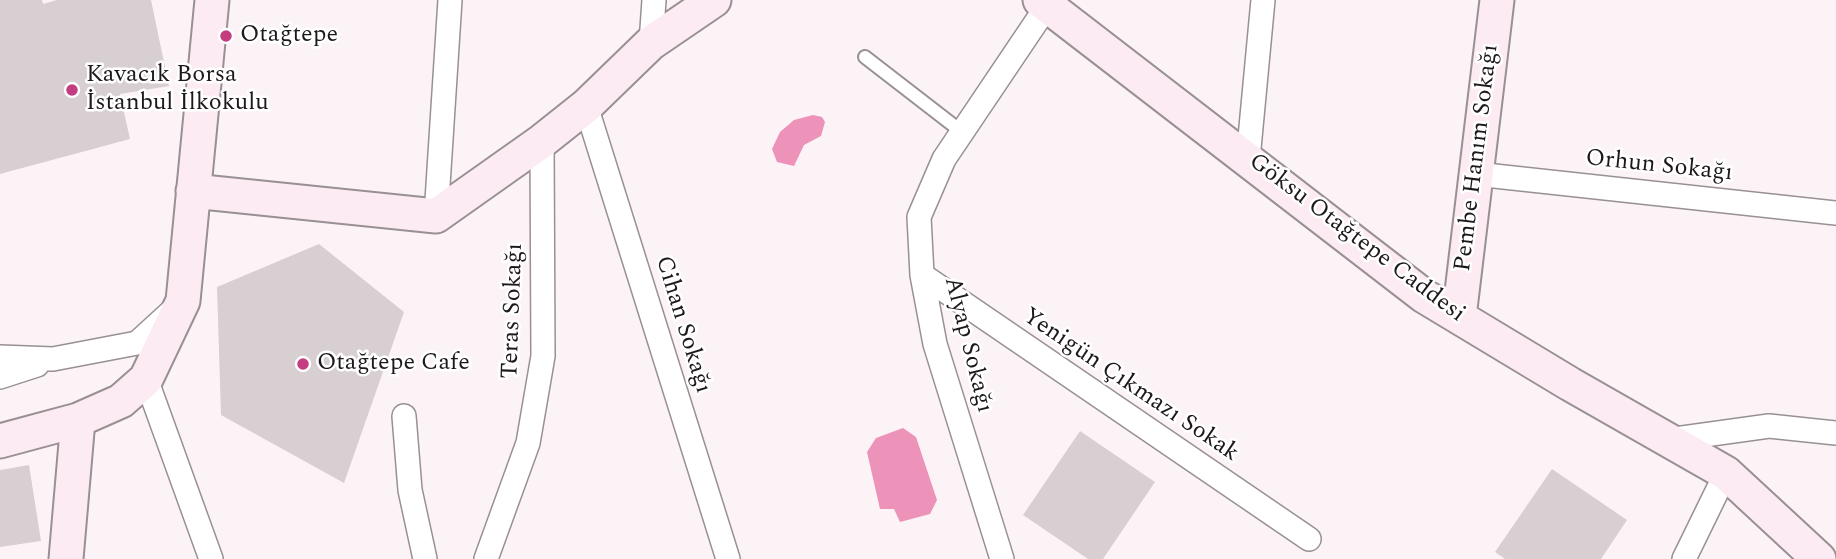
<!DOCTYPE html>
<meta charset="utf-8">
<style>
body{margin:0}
canvas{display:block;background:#fcf3f6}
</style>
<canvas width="1836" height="559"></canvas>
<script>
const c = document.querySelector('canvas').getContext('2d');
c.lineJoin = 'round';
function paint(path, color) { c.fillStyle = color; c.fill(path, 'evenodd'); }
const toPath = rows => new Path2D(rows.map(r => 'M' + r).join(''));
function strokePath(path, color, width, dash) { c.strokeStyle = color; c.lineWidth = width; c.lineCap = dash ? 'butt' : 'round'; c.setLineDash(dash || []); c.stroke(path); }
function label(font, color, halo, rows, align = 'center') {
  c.font = font + ' Spectral,serif'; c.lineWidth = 5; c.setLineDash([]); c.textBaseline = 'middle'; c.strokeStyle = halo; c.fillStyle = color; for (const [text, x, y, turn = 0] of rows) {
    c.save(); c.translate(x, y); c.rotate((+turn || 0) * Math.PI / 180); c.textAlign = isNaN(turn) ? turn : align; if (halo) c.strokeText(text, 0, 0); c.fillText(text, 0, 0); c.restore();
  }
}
paint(toPath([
 [813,115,822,117,825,122,821,136,804,145,794,166,777,162,772,149,780,132,794,120],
 [903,428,916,437,937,500,930,514,900,522,894,509,880,509,867,452,876,438]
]), '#ed93b9');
paint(toPath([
 [0,0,42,0,43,4,57,0,151,0,169,86,120,94,130,139,0,174],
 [319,244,404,312,344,483,221,415,217,287],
 [1080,431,1155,482,1103,559,1088,559,1023,515],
 [29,465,41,541,0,547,0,470],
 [1552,469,1627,520,1601,559,1505,559,1495,552]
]), '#d8cfd2');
const lane = toPath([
 [865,57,962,132]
]);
const street = toPath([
 [651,43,654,0],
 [586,106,728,559],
 [1248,159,1263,0],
 [1476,174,1836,213],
 [436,216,450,0],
 [922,275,1309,539],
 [0,357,53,359,137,343,172,311],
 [0,377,37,365],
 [146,379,211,559],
 [404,416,410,490,425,559],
 [1668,440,1769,426,1836,433],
 [486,559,528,443,543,356,542,141],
 [1002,559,935,344,922,275,919,217,944,159,1047,6],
 [1684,559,1726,473]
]);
const secondary = toPath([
 [1040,0,1424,296,1570,384,1726,473,1819,559],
 [193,191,436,216,542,141,586,106,651,43,714,0],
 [1459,317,1497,0],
 [0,441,78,420,121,401,146,379,183,301,212,0],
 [66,559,78,420]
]);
strokePath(lane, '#989093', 16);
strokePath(street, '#989093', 26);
strokePath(secondary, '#989093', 37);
strokePath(lane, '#fff', 12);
strokePath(street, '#fff', 23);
strokePath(secondary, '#fcebf2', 33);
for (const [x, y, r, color] of [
 [226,36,7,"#c33d80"],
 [72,90,7,"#c33d80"],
 [303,364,7,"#c33d80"]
]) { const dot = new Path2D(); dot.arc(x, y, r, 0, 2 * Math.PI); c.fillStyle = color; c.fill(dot); strokePath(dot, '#fff', 2.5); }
label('24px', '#1d191a', '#fff', [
 ["Otağtepe",240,36],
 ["Kavacık Borsa",86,76],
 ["İstanbul İlkokulu",86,104],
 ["Otağtepe Cafe",317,364]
], 'left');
label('24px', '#1d191a', '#fff', [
 ["Pembe Hanım Sokağı",1478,158,-83],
 ["Orhun Sokağı",1659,167,6],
 ["Göksu Otağtepe Caddesi",1356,239,37],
 ["Teras Sokağı",514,311,-88],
 ["Cihan Sokağı",682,325,73],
 ["Alyap Sokağı",967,345,76],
 ["Yenigün Çıkmazı Sokak",1130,386,34]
]);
</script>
